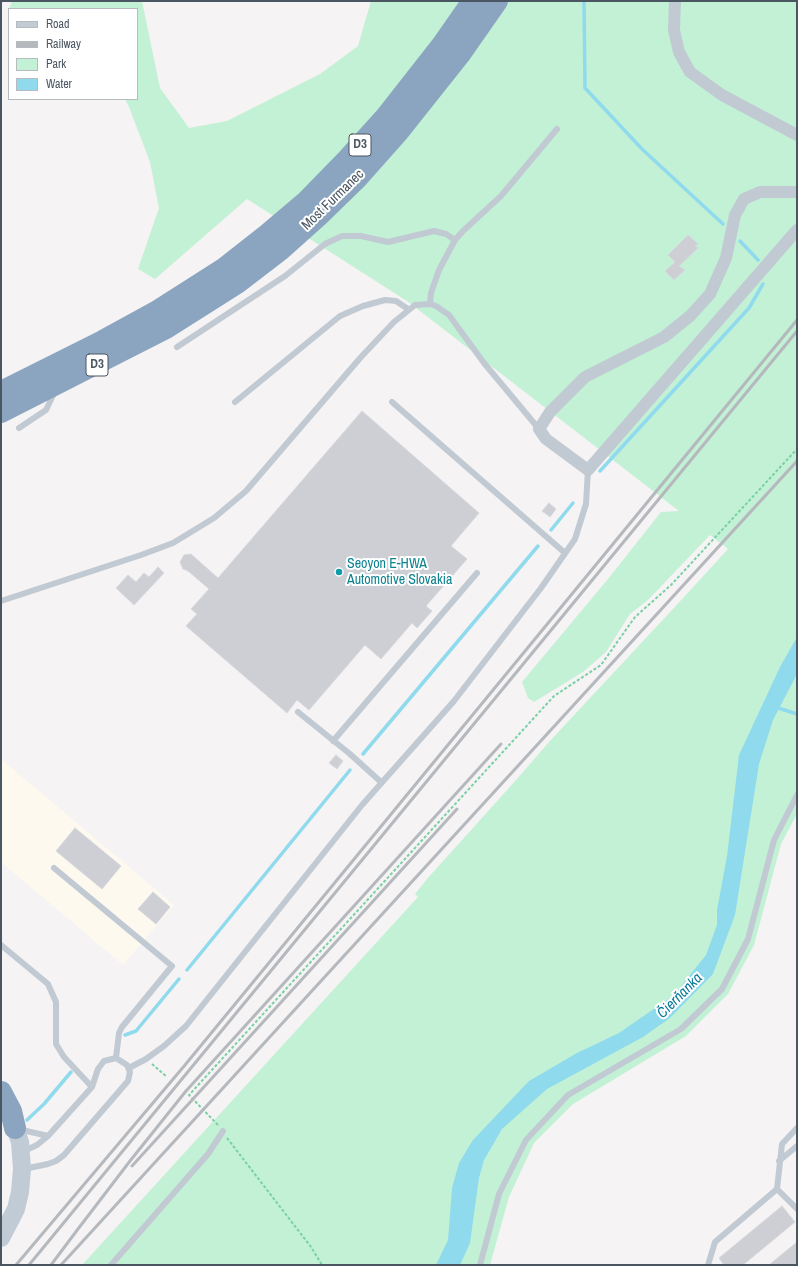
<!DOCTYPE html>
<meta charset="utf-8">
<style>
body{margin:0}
#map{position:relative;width:798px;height:1266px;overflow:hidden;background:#f5f3f3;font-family:"Archivo Narrow",sans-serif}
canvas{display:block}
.frame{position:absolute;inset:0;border:2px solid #4a5661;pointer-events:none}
.legend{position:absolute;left:8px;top:8px;width:130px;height:92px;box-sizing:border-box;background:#fff;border:1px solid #b7bbc0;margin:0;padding:5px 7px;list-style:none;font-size:12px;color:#4a5661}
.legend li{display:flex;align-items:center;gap:8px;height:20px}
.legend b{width:20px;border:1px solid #b7bbc0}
</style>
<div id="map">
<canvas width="798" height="1266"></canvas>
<div class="frame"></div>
<ul class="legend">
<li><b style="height:5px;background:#c1cbd6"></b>Road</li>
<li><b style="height:5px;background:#b5b8bd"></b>Railway</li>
<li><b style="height:11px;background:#c3f1d5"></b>Park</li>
<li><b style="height:11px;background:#90daee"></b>Water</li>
</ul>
</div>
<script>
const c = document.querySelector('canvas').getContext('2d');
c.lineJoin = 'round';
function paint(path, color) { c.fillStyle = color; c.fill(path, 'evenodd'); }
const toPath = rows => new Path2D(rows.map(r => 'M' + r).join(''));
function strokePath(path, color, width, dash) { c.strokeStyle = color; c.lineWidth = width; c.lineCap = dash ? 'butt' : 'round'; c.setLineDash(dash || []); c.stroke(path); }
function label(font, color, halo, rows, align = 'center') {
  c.font = font + ' "Archivo Narrow",sans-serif'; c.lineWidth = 4; c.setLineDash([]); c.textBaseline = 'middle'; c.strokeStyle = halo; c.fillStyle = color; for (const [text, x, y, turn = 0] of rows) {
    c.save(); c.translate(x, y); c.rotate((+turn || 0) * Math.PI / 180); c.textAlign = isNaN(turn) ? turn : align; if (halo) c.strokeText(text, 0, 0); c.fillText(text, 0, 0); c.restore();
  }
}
paint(toPath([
 [1,759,174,905,123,965,1,862]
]), '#fdf9ef');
paint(toPath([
 [12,1,142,1,160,88,189,128,227,121,320,74,358,46,371,1,797,1,797,814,781,844,754,945,728,994,686,1036,573,1104,534,1143,509,1197,490,1265,82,1265,418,897,415,894,427,879,517,779,549,742,685,596,728,549,710,535,648,600,630,614,606,652,583,672,534,702,528,698,522,682,608,579,661,512,679,511,407,301,247,199,155,279,138,269,159,208,150,162,129,107,125,99,137,99,137,9,9,9]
]), '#c3f1d5');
paint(toPath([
 [797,637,797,674,773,720,759,764,735,915,713,974,670,1018,643,1037,547,1089,502,1129,484,1160,479,1178,470,1243,460,1265,436,1265,448,1240,452,1188,459,1163,473,1140,529,1081,577,1053,619,1033,674,995,706,955,717,925,717,910,727,856,739,755,780,667]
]), '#90daee');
strokePath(toPath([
 [584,1,585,88,642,149,723,224],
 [740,241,758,260],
 [600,471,749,308,763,284],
 [551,530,573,503],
 [775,707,797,714],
 [363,754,538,546],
 [187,970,350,770],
 [125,1035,136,1031,179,979],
 [27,1120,44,1104,71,1072]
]), '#90daee', 3.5);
const building = toPath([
 [688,235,698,244,695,246,698,248,679,266,685,270,674,280,665,271,675,262,668,255,688,235],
 [362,411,479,513,451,546,467,559,426,606,432,611,417,628,412,623,381,659,365,645,309,710,297,700,287,713,186,626,197,614,191,609,209,589,188,571,183,569,180,562,184,555,191,554,218,578,362,411],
 [549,503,556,509,550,517,542,511,549,503],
 [158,567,164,573,134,605,116,588,128,575,136,582,144,573,149,577,158,567],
 [336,755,343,761,337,769,329,763,336,755],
 [75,828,121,866,102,889,56,851,75,828],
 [153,892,170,907,156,924,138,909,153,892],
 [782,1206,795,1222,743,1265,724,1265,719,1258,782,1206],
 [797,1242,797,1265,769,1265,797,1242]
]);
paint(building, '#cdcfd5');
strokePath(building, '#d7d9de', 1);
strokePath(toPath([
 [152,1064,167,1077],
 [218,1125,189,1095,554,696,601,665,635,617,671,585,797,449],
 [227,1138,311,1247,322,1265]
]), '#7ad0a6', 2, [3, 2]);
strokePath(toPath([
 [430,304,431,293,439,270,455,240,463,231,501,196,557,129],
 [177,347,285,276,325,244,342,236,361,236,388,242,434,231,446,234,455,240],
 [235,402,340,316,363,306,385,300,396,301,408,309],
 [392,402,565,553],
 [19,428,46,410,55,391],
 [1,601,141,555,173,543,214,518,246,491,361,357,394,322,415,305,430,304,436,306,449,315,484,363,539,429],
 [298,712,350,754,381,782],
 [333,741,477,573],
 [54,868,172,966,122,1027,119,1033,116,1058],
 [1,945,48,984,56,1002,56,1044,64,1057,92,1087],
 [129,1068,146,1059,164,1046,186,1026,362,805,454,701,541,588,575,539,586,504,588,470],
 [18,1129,48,1136],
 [22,1152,37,1145,48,1136,92,1087,98,1069,104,1061,116,1058,127,1065,130,1072,128,1081,64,1155,56,1161,48,1164,24,1169],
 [779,1161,797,1146],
 [777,1189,797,1209],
 [111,1265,208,1154,223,1131],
 [480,1265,499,1194,526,1140,568,1095,681,1029,722,989,748,939,774,840,797,795],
 [708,1265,715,1242,777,1189,782,1144,797,1128]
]), '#c1cad2', 6);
strokePath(toPath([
 [675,1,674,30,679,52,690,72,722,95,797,135],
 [797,192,760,192,744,199,735,215,726,258,710,294,690,316,664,337,585,377,550,412,539,429,546,439,588,470,797,230]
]), '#c1cad2', 12);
strokePath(toPath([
 [1,1238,16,1209,20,1192,22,1169,20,1142,15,1128]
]), '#c1cbd6', 18);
strokePath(toPath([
 [1,392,103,341,156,312,225,268,267,235,306,202,347,160,385,118,443,44,473,1],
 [1,412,166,328,237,283,280,250,318,216,358,177,398,132,460,54,497,1],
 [1,1092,11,1111,15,1128]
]), '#8ba5c1', 22);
strokePath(toPath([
 [132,1166,457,809],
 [78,1229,130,1161,186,1091,501,744],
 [16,1265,185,1065,797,320],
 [29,1265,797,331],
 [51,1265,81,1225],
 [61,1265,797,461]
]), '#b5b8bd', 3);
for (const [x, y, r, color] of [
 [339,572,4,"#0f9aa8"]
]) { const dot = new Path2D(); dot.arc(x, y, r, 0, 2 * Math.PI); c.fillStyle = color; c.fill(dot); strokePath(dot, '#fff', 1.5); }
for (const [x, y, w] of [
 [360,145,22],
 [97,365,22]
]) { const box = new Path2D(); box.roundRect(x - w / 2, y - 11, w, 22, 3); c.fillStyle = '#fff'; c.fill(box); strokePath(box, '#4a5661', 1); }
label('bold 13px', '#4a5661', null, [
 ["D3",360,145],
 ["D3",97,365]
]);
label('14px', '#4a5661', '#fff', [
 ["Most Furmanec",333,200,-44]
]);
label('14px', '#0d838f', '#fff', [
 ["Seoyon E-HWA",347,564],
 ["Automotive Slovakia",347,580]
], 'left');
label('italic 15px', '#0c7c9b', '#fff', [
 ["Čierňanka",680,996,-45]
]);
</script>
